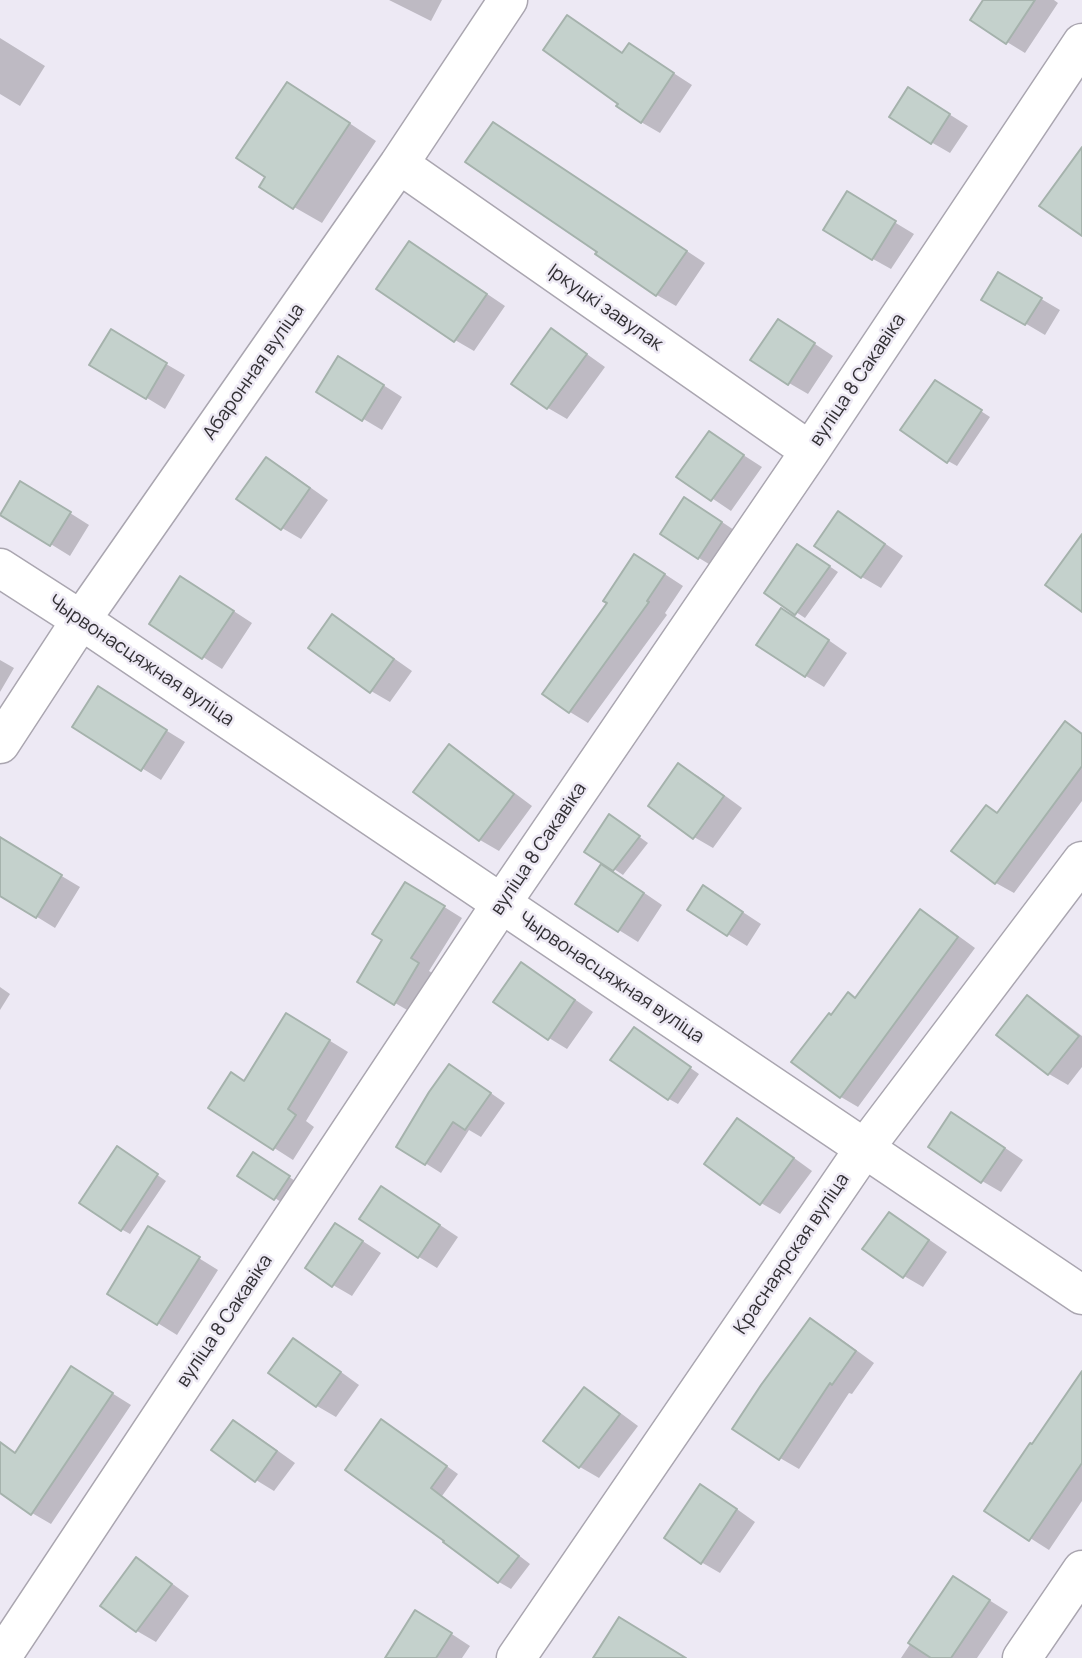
<!DOCTYPE html>
<meta charset="utf-8">
<style>
body{margin:0}
canvas{display:block;background:#ede9f4}
</style>
<canvas width="1082" height="1658"></canvas>
<script>
const c = document.querySelector('canvas').getContext('2d');
c.lineJoin = 'round';
function paint(path, color) { c.fillStyle = color; c.fill(path, 'evenodd'); }
const toPath = rows => new Path2D(rows.map(r => 'M' + r).join(''));
function strokePath(path, color, width, dash) { c.strokeStyle = color; c.lineWidth = width; c.lineCap = dash ? 'butt' : 'round'; c.setLineDash(dash || []); c.stroke(path); }
function label(font, color, halo, rows, align = 'center') {
  c.font = font + ' Manrope,sans-serif'; c.lineWidth = 5; c.setLineDash([]); c.textBaseline = 'middle'; c.strokeStyle = halo; c.fillStyle = color; for (const [text, x, y, turn = 0] of rows) {
    c.save(); c.translate(x, y); c.rotate((+turn || 0) * Math.PI / 180); c.textAlign = isNaN(turn) ? turn : align; if (halo) c.strokeText(text, 0, 0); c.fillText(text, 0, 0); c.restore();
  }
}
paint(toPath([
 [389,0,442,0,431,21],
 [985,0,1054,0,1058,3,1025,53,1007,42],
 [568,18,587,28,624,54,630,45,692,85,660,133,641,122,620,103],
 [0,38,45,66,20,106,0,94],
 [288,84,315,100,376,141,322,223,294,207,268,177],
 [928,101,968,126,950,153,931,142],
 [494,124,512,135,705,263,676,306,657,295,599,251],
 [866,205,914,234,891,269,873,259],
 [428,254,505,306,474,351,455,340],
 [999,274,1060,310,1045,335,984,299],
 [552,331,570,342,605,367,567,419,548,408,514,383],
 [111,332,185,375,165,409,147,398],
 [797,332,833,356,808,394,789,383],
 [358,369,402,397,382,430,318,392],
 [944,387,990,417,957,466,948,461],
 [709,433,762,467,731,511,679,476],
 [267,459,286,470,328,500,301,539,282,528],
 [40,494,89,525,70,556,2,514],
 [704,510,740,534,717,569,699,558],
 [838,514,857,524,903,556,881,588,862,577,817,545],
 [807,551,838,572,805,618,767,593],
 [654,567,683,586,665,613,667,615,588,723,570,712],
 [200,589,252,623,222,669,151,624],
 [332,617,351,628,412,671,390,702,371,691,311,648],
 [801,621,847,653,824,687,806,676],
 [0,660,14,668,0,692],
 [117,700,185,742,161,780,74,726],
 [1065,724,1082,733,1082,801,1014,893,996,883,954,851,999,814],
 [449,747,468,758,532,806,499,851,480,840],
 [679,766,698,776,742,808,713,848,694,837],
 [619,822,648,843,623,875,587,851],
 [0,839,80,887,55,928,0,894],
 [621,877,662,905,638,942,577,904],
 [425,895,462,918,429,971,437,976,414,1014,359,982],
 [723,899,761,924,747,946,689,910],
 [920,911,938,921,975,948,858,1107,841,1097,832,1017,856,999],
 [521,964,540,975,593,1012,567,1049,549,1038],
 [0,987,10,994,0,1010],
 [1028,998,1046,1009,1082,1036,1082,1067,1068,1085,1049,1074,999,1034],
 [306,1026,348,1052,306,1121,314,1127,293,1160,210,1107,245,1082],
 [651,1040,699,1074,678,1104,669,1099],
 [465,1075,505,1103,481,1137,469,1130,441,1173,398,1146],
 [738,1120,757,1131,812,1171,780,1214,761,1203,706,1164],
 [971,1125,1023,1160,1001,1192,982,1181],
 [127,1154,166,1181,130,1234,121,1229],
 [263,1159,298,1183,284,1204,240,1175],
 [401,1199,458,1237,437,1268,419,1257],
 [889,1214,908,1225,947,1252,923,1287,904,1276],
 [355,1236,381,1253,352,1296,333,1285],
 [168,1239,218,1270,177,1335,109,1293],
 [811,1320,830,1331,874,1363,852,1394,849,1393,799,1469,780,1458],
 [293,1340,312,1351,359,1385,336,1417,317,1406],
 [1082,1374,1082,1501,1049,1550,986,1510],
 [91,1380,131,1405,51,1524,32,1513,0,1491,0,1464,16,1455],
 [584,1389,603,1400,638,1426,599,1478,580,1467,545,1440],
 [234,1422,253,1433,295,1463,274,1491,256,1480],
 [393,1428,458,1474,442,1496,530,1564,511,1589,499,1582,446,1542],
 [720,1497,755,1522,720,1573,701,1562],
 [136,1560,155,1571,189,1596,156,1642,137,1631],
 [954,1578,1008,1612,977,1658,901,1658],
 [435,1623,470,1646,462,1658,387,1658]
]), '#0003');
const building = toPath([
 [983,0,1035,0,1006,44,970,20,983,0],
 [567,15,622,53,629,43,674,73,641,123,616,106,618,104,543,50,567,15],
 [287,82,350,123,293,209,259,187,265,177,236,158,287,82],
 [908,87,950,114,931,144,889,117,908,87],
 [493,122,687,251,656,296,595,254,597,252,465,162,493,122],
 [1082,147,1082,236,1039,206,1082,147],
 [847,191,896,221,872,260,823,230,847,191],
 [409,241,487,294,454,342,376,289,409,241],
 [998,272,1042,298,1025,325,981,300,998,272],
 [778,319,815,343,788,385,750,360,778,319],
 [551,328,587,354,547,409,511,384,551,328],
 [111,329,167,363,146,399,89,365,111,329],
 [338,356,384,385,362,421,316,392,338,356],
 [935,380,982,410,947,463,900,430,935,380],
 [709,431,744,455,711,501,676,477,709,431],
 [266,457,310,488,281,530,236,499,266,457],
 [20,481,71,512,50,546,0,515,20,481],
 [684,497,722,522,698,559,660,534,684,497],
 [838,511,885,544,861,578,814,546,838,511],
 [1082,534,1082,612,1045,585,1082,534],
 [797,544,830,566,795,615,764,593,797,544],
 [634,554,665,574,647,601,649,602,569,713,542,694,607,603,603,601,634,554],
 [180,576,234,611,202,659,149,624,180,576],
 [781,608,829,640,805,677,756,645,781,608],
 [332,614,394,659,370,693,308,648,332,614],
 [98,686,167,730,141,771,72,727,98,686],
 [1065,721,1082,734,1082,766,995,884,951,851,986,805,997,813,1065,721],
 [449,744,514,794,479,841,413,792,449,744],
 [678,763,724,796,693,839,648,806,678,763],
 [609,814,640,836,613,871,584,852,609,814],
 [0,837,62,875,36,918,0,896,0,837],
 [601,864,644,893,618,932,575,904,601,864],
 [405,882,445,906,411,958,419,963,394,1005,357,982,382,940,372,934,405,882],
 [703,885,743,912,727,936,687,910,703,885],
 [920,909,958,937,840,1098,791,1062,829,1013,831,1015,848,992,855,998,920,909],
 [521,962,575,1000,548,1040,493,1002,521,962],
 [1027,995,1079,1036,1048,1075,996,1035,1027,995],
 [286,1013,330,1040,288,1109,296,1115,273,1150,208,1108,231,1072,244,1081,286,1013],
 [634,1027,691,1067,668,1100,610,1060,634,1027],
 [449,1064,491,1093,465,1130,453,1122,425,1165,396,1147,429,1092,449,1064],
 [951,1112,1005,1148,981,1183,928,1147,951,1112],
 [737,1118,794,1158,760,1205,704,1164,737,1118],
 [117,1146,158,1174,121,1231,79,1203,117,1146],
 [253,1152,290,1176,274,1200,237,1176,253,1152],
 [381,1186,440,1225,418,1258,359,1219,381,1186],
 [889,1212,929,1240,903,1278,862,1249,889,1212],
 [335,1223,363,1241,332,1287,305,1268,335,1223],
 [148,1226,200,1257,157,1325,107,1294,148,1226],
 [810,1318,856,1351,832,1385,830,1383,779,1460,732,1429,761,1385,810,1318],
 [293,1338,341,1372,316,1407,268,1373,293,1338],
 [71,1366,113,1393,31,1515,0,1493,0,1442,15,1453,71,1366],
 [1082,1371,1082,1463,1029,1541,984,1511,1030,1443,1032,1444,1082,1371],
 [584,1387,620,1414,579,1468,543,1441,584,1387],
 [381,1419,447,1466,431,1488,519,1556,498,1583,443,1542,444,1541,345,1470,381,1419],
 [233,1420,277,1451,255,1482,211,1450,233,1420],
 [700,1484,737,1509,701,1564,664,1538,700,1484],
 [136,1557,172,1584,136,1632,100,1606,136,1557],
 [953,1576,990,1600,951,1658,931,1658,908,1643,953,1576],
 [415,1610,452,1633,436,1658,385,1658,415,1610],
 [619,1617,686,1658,593,1658,619,1617]
]);
paint(building, '#c4d1cc');
strokePath(building, '#a5b2ac', 2);
const minor = toPath([
 [399,164,810,451],
 [0,568,81,620,1082,1295],
 [0,744,81,620,399,164,508,0],
 [1,1658,501,904,810,451,1082,43],
 [516,1658,864,1149,1082,861],
 [1022,1658,1082,1570]
]);
strokePath(minor, '#aaa6b0', 41);
strokePath(minor, '#fff', 38);
label('19px', '#323034', '#ede9f4', [
 ["Іркуцкі завулак",605,308,35],
 ["Абаронная вуліца",254,372,-55],
 ["вуліца 8 Сакавіка",858,380,-56],
 ["Чырвонасцяжная вуліца",141,661,34],
 ["вуліца 8 Сакавіка",539,849,-56],
 ["Чырвонасцяжная вуліца",611,978,34],
 ["Краснаярская вуліца",792,1254,-56],
 ["вуліца 8 Сакавіка",225,1321,-56]
]);
</script>
